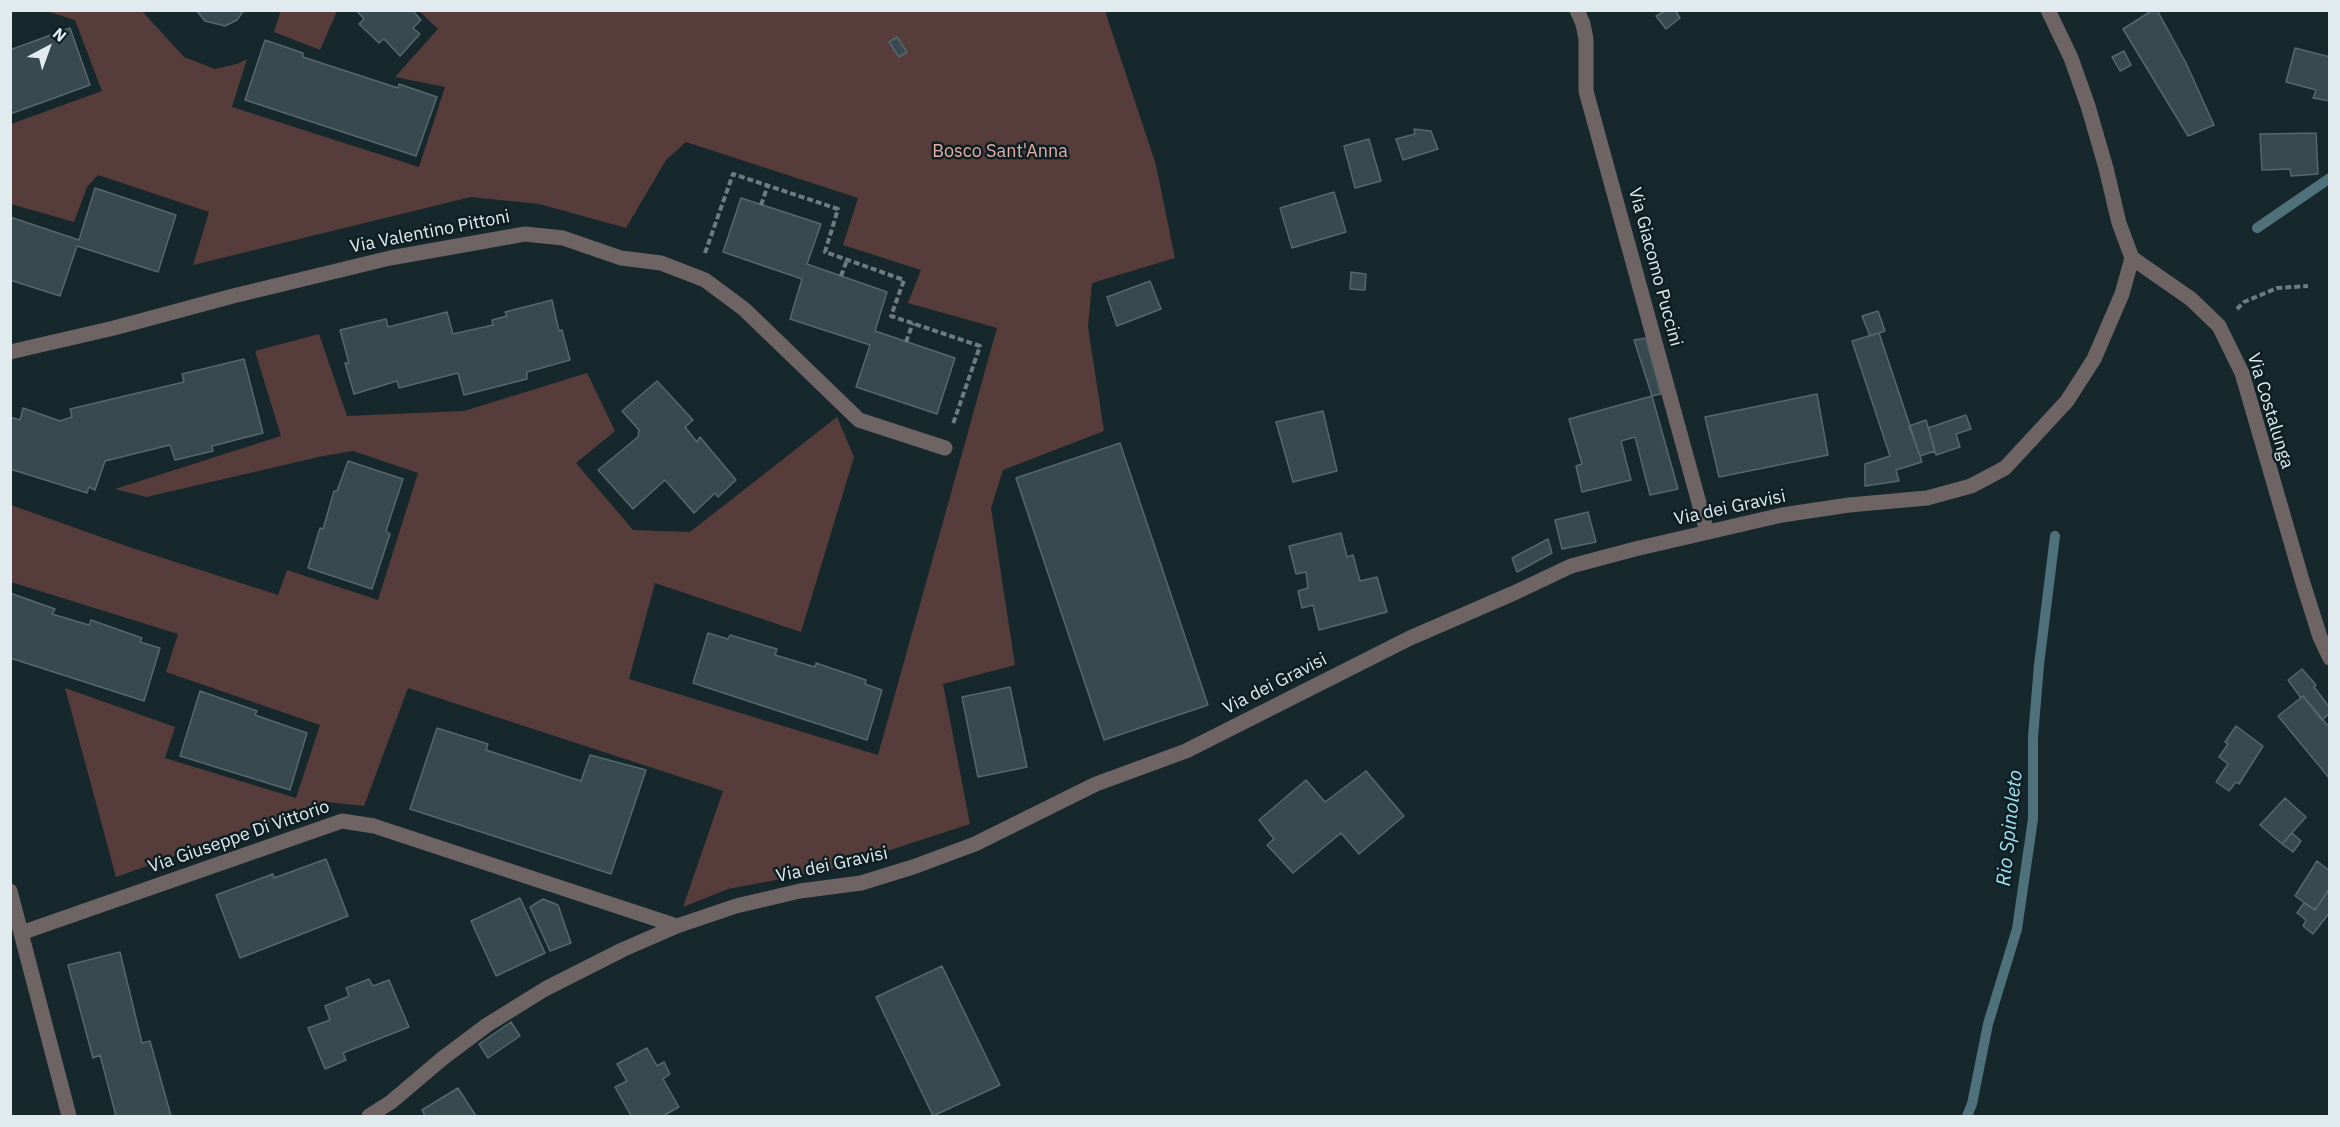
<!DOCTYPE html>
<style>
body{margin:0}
#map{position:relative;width:2340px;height:1127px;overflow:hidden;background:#17282d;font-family:"IBM Plex Sans",sans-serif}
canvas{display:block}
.frame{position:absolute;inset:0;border:12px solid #e1ebef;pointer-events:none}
.north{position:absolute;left:18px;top:18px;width:60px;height:60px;-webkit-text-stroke:4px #0e1f23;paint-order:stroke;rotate:41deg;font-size:16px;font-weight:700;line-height:24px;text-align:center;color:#e1ebef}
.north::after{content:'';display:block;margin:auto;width:21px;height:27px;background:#e1ebef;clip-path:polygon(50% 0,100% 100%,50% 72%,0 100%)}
</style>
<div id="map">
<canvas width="2340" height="1127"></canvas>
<div class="frame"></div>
<div class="north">N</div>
</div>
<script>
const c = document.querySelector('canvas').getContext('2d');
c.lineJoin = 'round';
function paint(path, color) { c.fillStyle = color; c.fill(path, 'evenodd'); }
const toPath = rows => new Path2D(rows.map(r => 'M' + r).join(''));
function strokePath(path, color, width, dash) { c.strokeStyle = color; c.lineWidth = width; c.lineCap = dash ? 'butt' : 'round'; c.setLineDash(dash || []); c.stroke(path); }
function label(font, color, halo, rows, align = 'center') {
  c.font = font + ' "IBM Plex Sans",sans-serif'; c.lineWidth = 5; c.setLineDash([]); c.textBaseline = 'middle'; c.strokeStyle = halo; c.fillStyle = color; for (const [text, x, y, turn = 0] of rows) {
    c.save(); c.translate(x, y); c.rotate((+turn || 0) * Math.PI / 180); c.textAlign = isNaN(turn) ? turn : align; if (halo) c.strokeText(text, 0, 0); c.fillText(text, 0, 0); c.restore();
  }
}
paint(toPath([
 [281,10,337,10,337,11,320,50,274,32],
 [46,11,142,11,184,57,215,69,237,64,247,59,232,107,419,167,445,87,395,77,438,29,419,11,1105,11,1156,165,1175,258,1092,283,1088,327,1104,431,1003,470,991,508,1015,665,943,684,970,824,829,870,728,889,683,907,723,791,408,688,364,806,327,802,116,877,65,688,175,727,165,758,296,798,320,725,166,672,178,634,11,582,11,505,129,547,278,595,287,570,378,600,418,473,353,451,323,456,146,497,115,489,281,436,255,351,319,334,347,416,464,411,587,373,615,431,576,463,633,530,690,532,837,417,854,457,801,632,655,583,629,679,878,755,997,328,908,303,921,270,843,245,858,198,686,142,666,160,626,228,539,204,471,197,193,265,209,212,98,175,87,187,74,222,11,204,11,124,102,91,75,20]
]), '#563d3b');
strokePath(toPath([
 [2257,228,2330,178],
 [1967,1116,1972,1104,1988,1024,2017,929,2033,819,2033,737,2039,665,2055,536]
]), '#4f717b', 10);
const building = toPath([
 [196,10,244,10,237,20,225,26,205,21,196,10],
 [356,10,412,10,421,20,413,28,420,34,400,56,384,39,379,43,359,24,364,19,356,10],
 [1667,10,1675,10,1680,18,1666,29,1656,16,1667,10],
 [2153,10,2157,10,2186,63,2214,125,2188,136,2123,29,2153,10],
 [70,28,90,85,10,114,10,50,70,28],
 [897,37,907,52,899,57,889,42,897,37],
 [265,40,303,53,303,57,398,88,399,84,437,97,416,156,245,100,265,40],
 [2295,48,2330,57,2330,101,2313,98,2316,90,2286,82,2295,48],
 [2124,51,2131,65,2120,71,2112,57,2124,51],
 [1414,129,1431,131,1438,149,1403,160,1396,139,1415,134,1414,129],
 [2316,133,2318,174,2291,176,2290,169,2262,170,2260,134,2316,133],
 [1369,139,1381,181,1355,188,1344,146,1369,139],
 [95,188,176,215,158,272,77,246,60,296,10,280,10,217,79,240,95,188],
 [1334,192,1346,232,1292,248,1280,208,1334,192],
 [741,198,821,224,807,264,887,292,875,331,955,358,937,414,856,387,870,345,790,319,802,279,723,252,741,198],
 [1351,272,1366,274,1365,290,1350,289,1351,272],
 [1150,281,1161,309,1117,326,1107,297,1150,281],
 [552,300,559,331,562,330,570,360,527,372,527,379,464,395,458,373,399,388,397,381,354,394,345,363,349,363,340,330,386,319,388,327,447,312,453,334,493,325,492,320,507,316,505,312,552,300],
 [1878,311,1885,331,1870,336,1862,316,1878,311],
 [1879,333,1922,462,1896,470,1899,481,1865,486,1865,464,1890,456,1852,341,1879,333],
 [1646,338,1661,394,1652,396,1634,340,1646,338],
 [244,359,263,433,212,446,213,451,175,460,170,445,105,461,95,490,89,487,87,493,10,469,10,417,20,420,23,408,60,421,72,417,70,409,184,382,182,374,244,359],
 [657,381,693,420,685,427,697,442,700,437,736,480,718,497,715,493,694,513,665,480,633,509,598,470,638,437,639,430,622,411,657,381],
 [1817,394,1828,455,1719,477,1705,417,1817,394],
 [1652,396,1678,489,1650,495,1635,437,1621,441,1631,480,1582,492,1576,466,1582,464,1569,419,1652,396],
 [1323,411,1337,471,1293,482,1276,422,1323,411],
 [1966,415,1971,429,1956,434,1960,447,1936,455,1928,428,1966,415],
 [1926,420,1935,451,1920,456,1909,426,1926,420],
 [1120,443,1208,705,1104,740,1016,478,1120,443],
 [348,461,403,479,386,531,390,534,372,589,308,568,320,528,323,529,334,491,337,491,348,461],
 [1588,512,1596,542,1562,549,1555,520,1588,512],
 [1341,533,1347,557,1353,555,1360,581,1377,577,1387,612,1319,630,1313,605,1302,608,1298,591,1308,588,1306,572,1296,574,1289,546,1341,533],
 [1548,539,1552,553,1517,572,1512,558,1548,539],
 [10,593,55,609,52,614,89,625,91,620,142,638,140,642,160,648,144,701,10,658,10,593],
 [708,633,728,639,730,635,777,649,775,655,815,667,816,663,866,680,865,684,882,690,867,740,693,683,708,633],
 [2302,669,2316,685,2314,687,2330,708,2330,713,2322,720,2303,696,2301,698,2288,680,2302,669],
 [1010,687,1027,767,978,777,962,697,1010,687],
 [200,691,257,711,255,715,307,733,290,790,180,756,200,691],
 [2303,696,2330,728,2330,779,2278,716,2303,696],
 [2236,726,2263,746,2239,784,2236,782,2229,791,2216,782,2228,764,2219,757,2228,744,2225,742,2236,726],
 [437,728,488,744,486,750,581,781,590,755,646,770,611,874,410,809,437,728],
 [1366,771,1404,816,1359,854,1341,833,1293,873,1267,845,1274,839,1259,820,1306,780,1325,802,1366,771],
 [2285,798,2306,817,2282,844,2260,825,2285,798],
 [2292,833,2301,841,2293,852,2282,844,2292,833],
 [326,859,348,916,240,958,216,895,273,874,274,878,326,859],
 [2317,861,2330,871,2330,888,2315,910,2295,896,2317,861],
 [2330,888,2330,912,2313,934,2303,926,2306,920,2297,913,2304,903,2315,910,2330,888],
 [520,898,545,953,496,976,471,921,520,898],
 [543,899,558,905,571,943,550,951,530,907,543,899],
 [120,952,142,1043,150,1041,171,1116,116,1116,100,1055,93,1058,68,965,120,952],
 [942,966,1000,1085,933,1116,876,997,942,966],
 [369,979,373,986,389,980,409,1027,343,1053,346,1060,325,1069,308,1028,330,1020,325,1006,349,996,346,988,369,979],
 [511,1022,520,1036,488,1058,479,1044,511,1022],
 [647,1048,657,1066,664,1062,670,1074,663,1079,679,1107,663,1116,631,1116,615,1087,627,1081,617,1064,647,1048],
 [458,1088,476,1116,425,1116,422,1110,458,1088]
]);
paint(building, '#384a4f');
strokePath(building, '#55686d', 1.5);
strokePath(toPath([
 [761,205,768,185],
 [705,253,733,174,838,209,825,252,904,280,891,316,980,346,953,424],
 [841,276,847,260],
 [2237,309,2244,302,2277,288,2308,286],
 [906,342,913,323]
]), '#6e7c81', 4, [6, 3]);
strokePath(toPath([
 [1577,10,1583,24,1586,39,1586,91,1707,532],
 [2048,10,2071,58,2088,106,2106,168,2119,223,2132,258,2191,299,2219,326,2242,373,2302,580,2320,637,2330,658],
 [10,352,114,328,233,296,390,258,525,234,563,238,621,258,661,263,705,280,744,309,859,420,945,448],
 [10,891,69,1116],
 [21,933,342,821,374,826,677,926],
 [369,1116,391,1102,443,1058,487,1025,545,989,622,950,677,926,736,906,800,891,861,883,913,867,975,844,1096,784,1186,751,1410,638,1514,593,1571,566,1635,549,1782,515,1849,505,1927,498,1971,486,2005,468,2067,401,2094,359,2122,294,2132,258]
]), '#6d6463', 15);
label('18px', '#e9ada6', '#0e1f23', [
 ["Bosco Sant'Anna",1000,152]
]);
label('18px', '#e1ebef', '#0e1f23', [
 ["Via Valentino Pittoni",430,232,-11],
 ["Via Giacomo Puccini",1655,267,75],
 ["Via Costalunga",2270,411,73],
 ["Via dei Gravisi",1730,508,-12],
 ["Via dei Gravisi",1275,684,-27],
 ["Via Giuseppe Di Vittorio",239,837,-19],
 ["Via dei Gravisi",832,865,-12]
]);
label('italic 20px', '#9de0f3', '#0e1f23', [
 ["Rio Spinoleto",2010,828,-84]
]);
</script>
